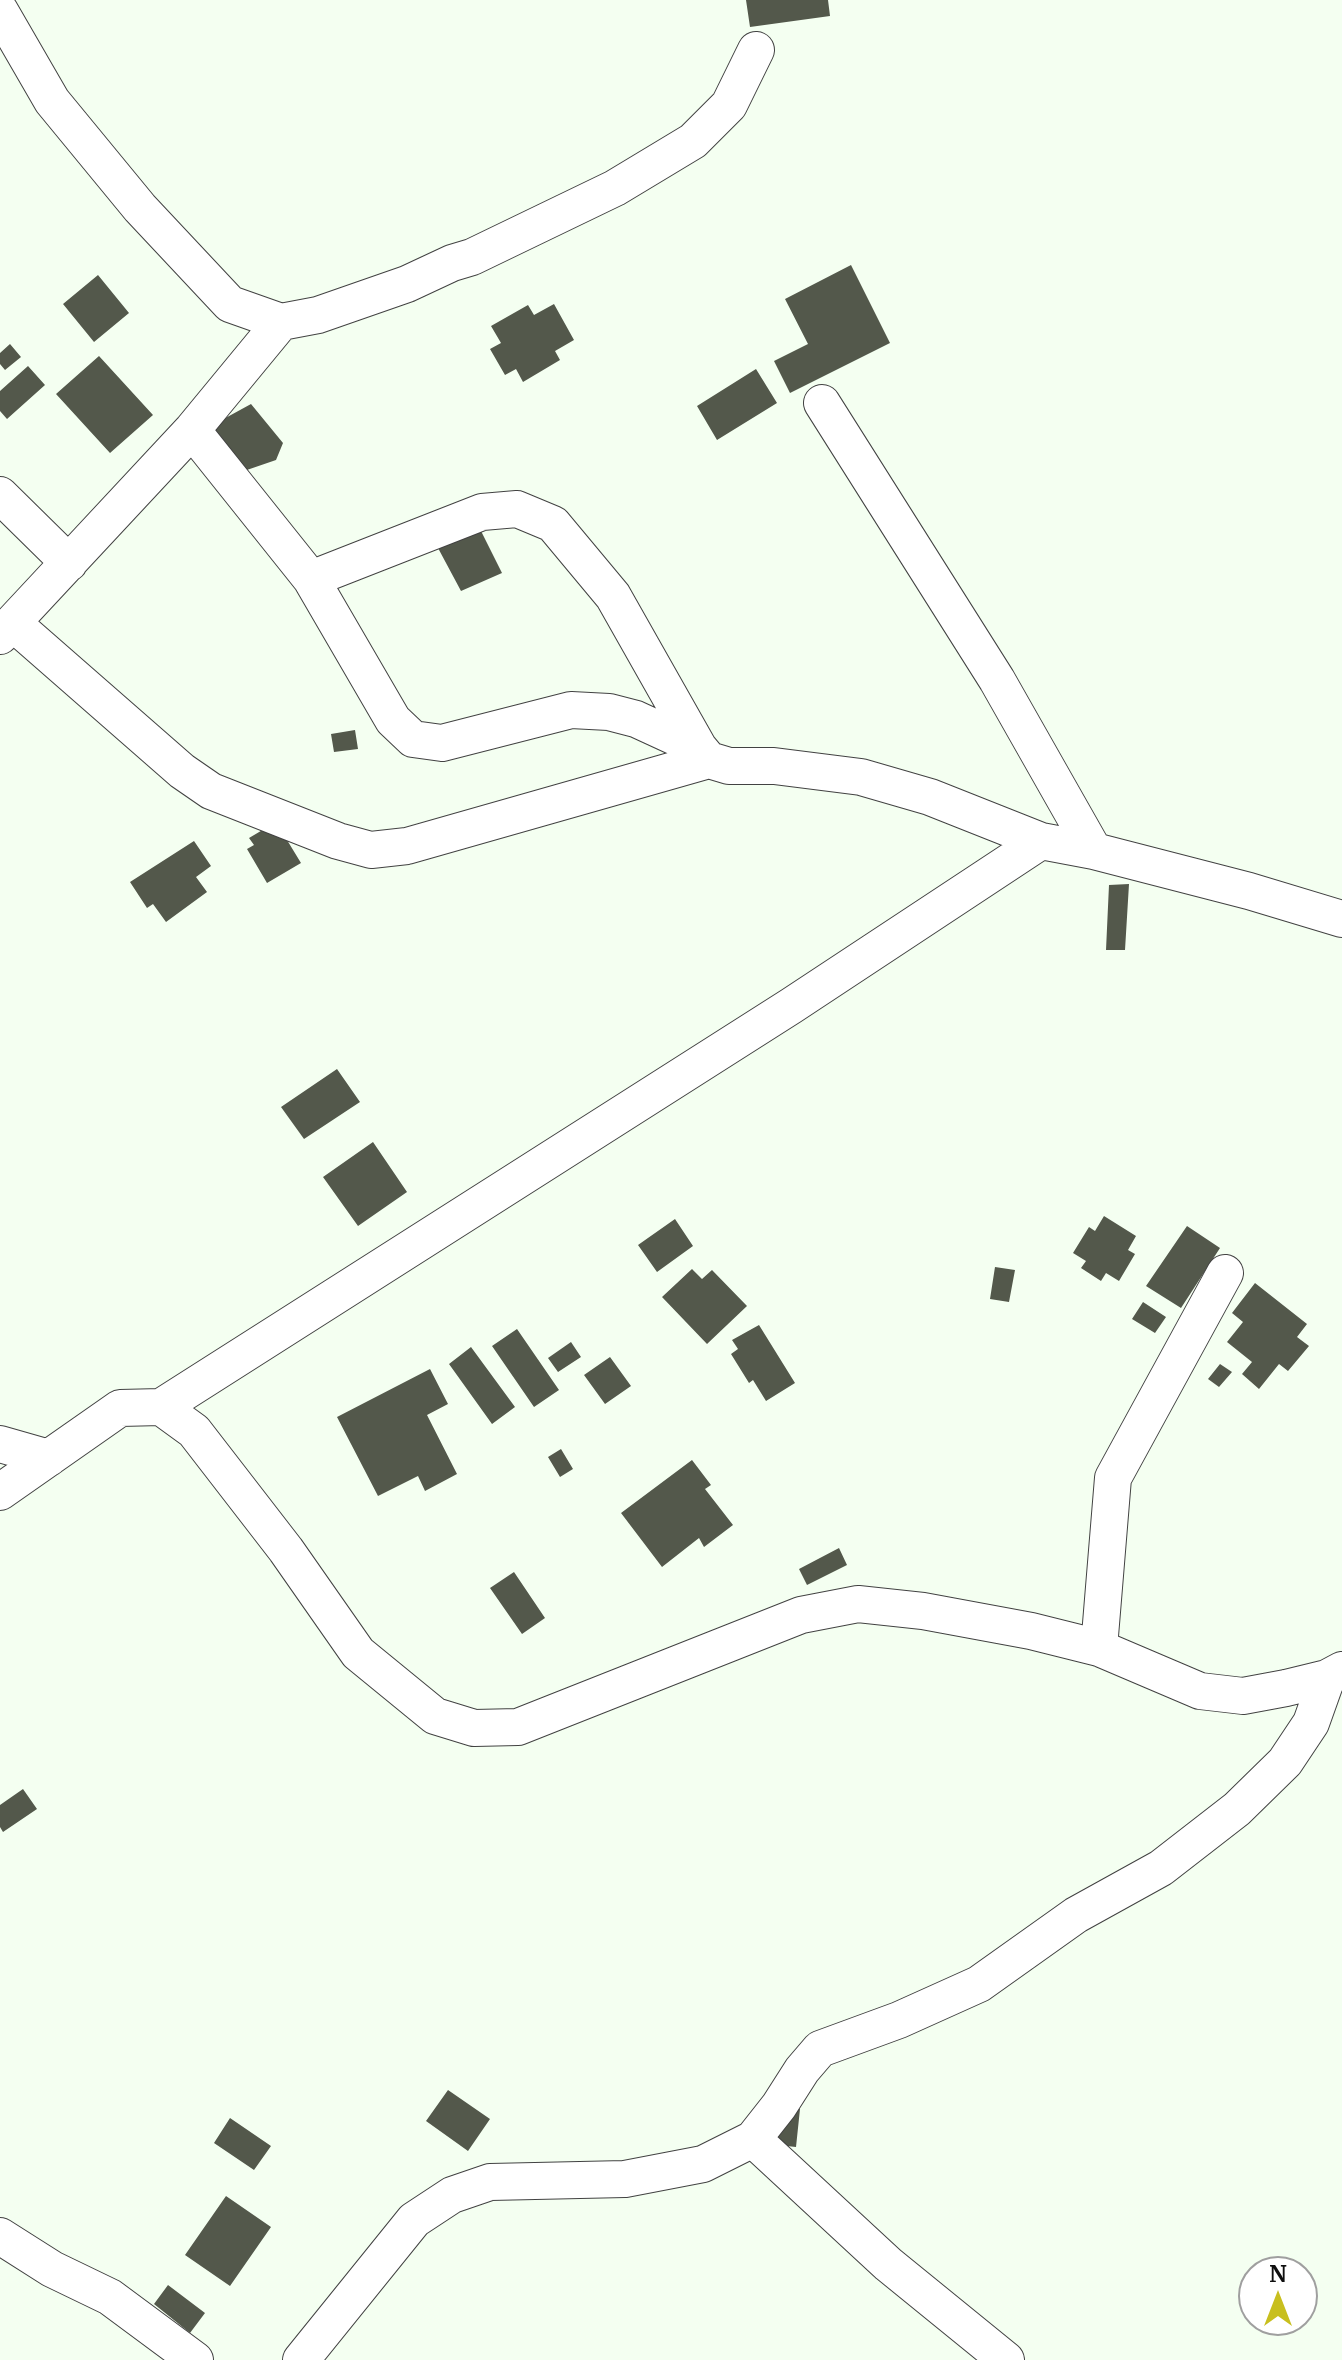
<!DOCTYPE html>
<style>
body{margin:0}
#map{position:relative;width:1342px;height:2360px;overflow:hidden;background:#f4fff1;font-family:Merriweather,serif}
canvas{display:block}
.north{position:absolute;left:1238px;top:2256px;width:80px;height:80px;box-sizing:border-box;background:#fff;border:2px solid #9f9f9f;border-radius:50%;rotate:0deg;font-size:22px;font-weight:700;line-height:32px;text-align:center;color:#0f0f0f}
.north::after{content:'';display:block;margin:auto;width:28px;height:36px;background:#c8bf1e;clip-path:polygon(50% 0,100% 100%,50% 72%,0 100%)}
</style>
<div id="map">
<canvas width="1342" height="2360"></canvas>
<div class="north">N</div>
</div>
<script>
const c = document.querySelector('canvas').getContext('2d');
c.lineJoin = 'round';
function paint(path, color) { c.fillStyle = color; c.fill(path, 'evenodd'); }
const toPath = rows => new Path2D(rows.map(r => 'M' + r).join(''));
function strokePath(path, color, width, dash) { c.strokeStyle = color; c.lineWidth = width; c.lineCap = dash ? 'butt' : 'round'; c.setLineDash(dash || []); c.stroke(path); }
paint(toPath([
 [746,0,828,0,830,16,750,27],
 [851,265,890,343,790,393,774,361,808,344,785,299],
 [98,275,129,313,94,342,63,304],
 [554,304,574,340,555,351,560,360,523,382,516,369,505,375,490,349,501,343,491,326,528,305,534,315],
 [10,344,21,357,5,370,0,364,0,353],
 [99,356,153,415,110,453,56,394],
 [28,366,45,385,7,419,0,411,0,391],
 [756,369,777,403,717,440,697,406],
 [251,404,283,443,276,460,241,472,209,427],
 [480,529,502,573,461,591,438,548],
 [355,730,358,749,334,752,331,734],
 [276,822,301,863,267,883,247,849,254,845,249,838],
 [194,841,211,866,196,877,207,892,166,922,153,904,147,908,130,882],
 [1129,884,1125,950,1106,950,1109,885],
 [337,1069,360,1102,304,1139,281,1107],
 [373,1142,407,1192,358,1226,323,1177],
 [1104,1216,1136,1236,1128,1250,1135,1254,1119,1281,1106,1273,1101,1281,1081,1268,1086,1261,1073,1253,1089,1227,1095,1231],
 [675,1219,693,1246,657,1272,638,1245],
 [1187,1226,1220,1248,1181,1308,1146,1286],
 [995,1267,1015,1270,1009,1302,990,1299],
 [692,1269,702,1279,712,1270,747,1306,707,1344,662,1297],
 [1255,1283,1307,1324,1297,1337,1309,1346,1288,1371,1279,1364,1259,1389,1242,1374,1252,1362,1227,1342,1243,1322,1232,1313],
 [1143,1302,1166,1317,1155,1333,1132,1319],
 [759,1325,795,1383,766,1401,753,1380,749,1383,731,1354,738,1349,732,1340],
 [517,1329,559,1390,534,1407,492,1346],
 [571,1342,581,1357,558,1372,548,1358],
 [471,1347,515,1407,492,1424,449,1364],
 [610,1357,631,1386,605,1404,584,1375],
 [1220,1364,1232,1372,1219,1387,1208,1379],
 [430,1369,448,1404,427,1415,457,1474,425,1491,418,1476,378,1496,337,1417],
 [561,1449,573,1469,560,1477,548,1457],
 [692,1460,711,1485,705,1489,733,1525,704,1547,699,1538,662,1567,621,1513],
 [839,1548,847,1565,807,1585,799,1569],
 [514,1572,545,1618,522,1634,490,1588],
 [23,1789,37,1809,3,1832,0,1827,0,1805],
 [448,2090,490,2119,468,2151,426,2121],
 [781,2108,800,2109,796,2147,777,2145],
 [230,2118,271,2146,254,2170,214,2143],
 [226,2196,271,2227,230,2286,185,2255],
 [168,2285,205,2313,190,2333,154,2304]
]), '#53584b');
const street = toPath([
 [0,11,52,101,140,208,230,304,281,322,318,315,407,284,452,263,472,257,615,188,693,141,729,105,756,50],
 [822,403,997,680,1094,851],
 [192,430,311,579,393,720,413,739,442,743,571,710,609,712,636,719,699,748],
 [0,495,69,563],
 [311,579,482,512,517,509,553,524,613,596,699,748,709,760,729,766,774,766,861,777,930,797,1041,841,1094,851,1249,891,1342,919],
 [14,624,182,771,211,791,338,841,371,850,407,846,709,760],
 [0,636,192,430,281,322],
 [161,1407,791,1006,1041,841],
 [0,1444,49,1458],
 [0,1492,120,1408,161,1407,194,1431,286,1550,358,1653,435,1716,474,1728,518,1727,801,1615,858,1604,923,1611,1031,1631,1099,1648,1200,1691,1243,1696,1286,1688,1327,1678,1342,1670],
 [1099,1648,1113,1478,1225,1273],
 [753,2139,888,2264,1006,2360],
 [0,2236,52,2269,110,2297,195,2360],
 [301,2360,414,2220,452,2195,490,2182,625,2179,703,2164,753,2139,779,2106,802,2070,820,2049,899,2020,979,1984,1076,1915,1161,1868,1237,1809,1285,1762,1311,1723,1327,1678]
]);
strokePath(street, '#424242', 38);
strokePath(street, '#fff', 36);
</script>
